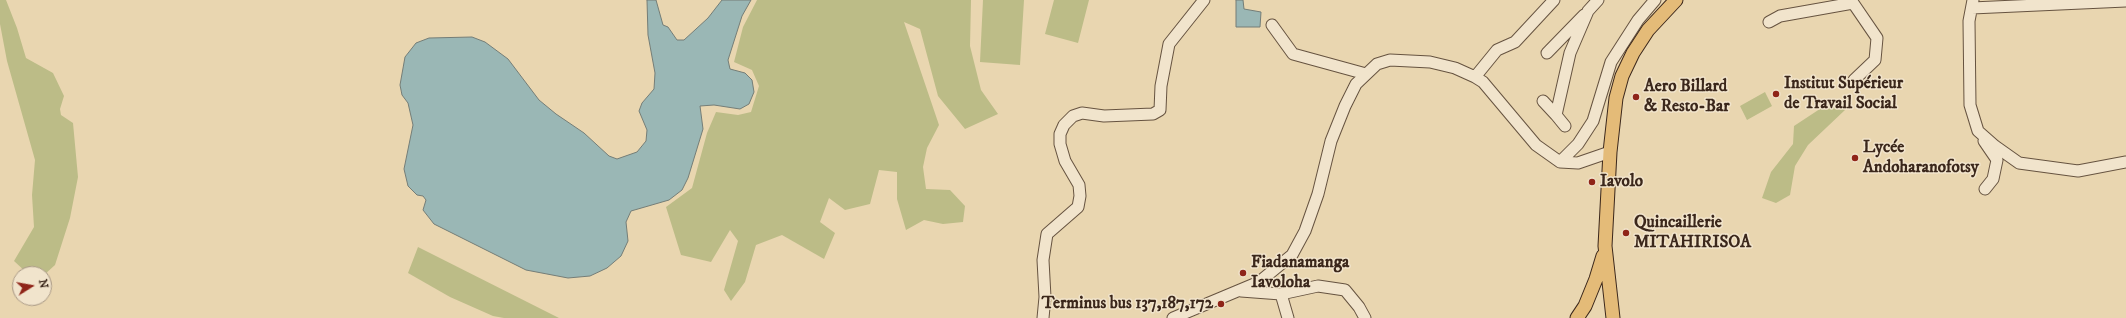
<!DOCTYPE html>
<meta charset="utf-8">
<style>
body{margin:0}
#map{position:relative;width:2126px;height:318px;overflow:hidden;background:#e9d6b0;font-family:"IM FELL DW Pica",serif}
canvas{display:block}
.north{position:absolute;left:12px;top:266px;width:40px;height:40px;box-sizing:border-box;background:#f1e4cc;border:1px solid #a89885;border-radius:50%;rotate:79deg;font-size:11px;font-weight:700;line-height:16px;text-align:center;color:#3b271b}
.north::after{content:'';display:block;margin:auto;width:14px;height:18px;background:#8f2418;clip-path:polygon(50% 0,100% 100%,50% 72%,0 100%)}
</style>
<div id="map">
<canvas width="2126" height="318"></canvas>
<div class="north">N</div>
</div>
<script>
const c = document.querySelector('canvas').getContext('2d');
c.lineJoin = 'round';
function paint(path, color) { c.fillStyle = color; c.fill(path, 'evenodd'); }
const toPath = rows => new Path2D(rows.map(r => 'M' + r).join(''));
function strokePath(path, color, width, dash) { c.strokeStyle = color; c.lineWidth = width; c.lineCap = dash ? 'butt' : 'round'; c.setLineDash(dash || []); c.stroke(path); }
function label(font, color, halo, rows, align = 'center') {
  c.font = font + ' "IM FELL DW Pica",serif'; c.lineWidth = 3; c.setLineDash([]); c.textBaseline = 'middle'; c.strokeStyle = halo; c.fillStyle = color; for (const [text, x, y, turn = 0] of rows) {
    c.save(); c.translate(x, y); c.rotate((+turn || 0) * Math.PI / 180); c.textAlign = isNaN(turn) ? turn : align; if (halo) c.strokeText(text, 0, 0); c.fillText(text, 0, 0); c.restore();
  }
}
paint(toPath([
 [0,0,6,0,17,28,26,58,53,73,64,96,60,109,61,115,73,123,78,177,70,218,55,265,44,275,27,273,14,261,34,227,32,195,35,160,7,61,0,24],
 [757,0,971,0,970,46,981,90,998,114,965,129,938,96,920,29,904,22,939,125,927,148,923,167,926,189,950,190,965,206,963,222,943,224,924,220,906,230,897,199,897,172,879,170,870,204,845,210,829,198,820,222,835,233,824,259,782,235,756,245,745,282,731,301,724,290,738,241,730,230,711,262,681,255,666,207,692,188,707,133,716,112,738,115,751,112,759,86,752,70,734,62,743,27],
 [983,0,1024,0,1020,65,980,62],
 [1054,0,1089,0,1078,43,1045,34],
 [1765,92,1772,106,1747,120,1740,106],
 [1835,99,1845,110,1808,145,1795,166,1790,195,1776,203,1762,198,1771,172,1793,144,1794,126],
 [418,247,559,318,504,318,493,316,450,297,408,273]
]), '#bcbc87');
const water = toPath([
 [647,0,656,0,663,25,668,27,677,40,684,40,708,18,722,0,751,0,742,16,728,60,730,69,745,73,752,80,754,92,749,104,740,109,714,105,700,106,703,129,688,178,682,190,669,200,631,211,626,222,628,241,621,256,607,268,590,276,568,278,526,270,434,224,423,210,426,200,423,196,417,195,408,186,404,169,413,125,408,103,402,95,400,85,405,57,416,43,429,38,472,37,485,42,508,59,539,100,556,114,584,133,609,156,617,159,637,152,646,141,647,130,639,111,642,103,654,89,655,73,648,35,647,0],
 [1236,0,1243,0,1244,9,1261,12,1260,27,1236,27,1236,0]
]);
paint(water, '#9ab7b5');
strokePath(water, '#747d77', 1);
const minor = toPath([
 [1851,0,1877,38,1875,60,1854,80],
 [1973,0,1969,21,1970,105,1978,131,1995,146,2019,163,2078,171,2126,162],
 [1972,8,2126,1],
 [1769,22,1780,16,1853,3],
 [1272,25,1293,54,1366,74],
 [1547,53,1584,15],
 [1475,77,1497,50,1515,42,1554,0],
 [1543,101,1556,115,1570,53,1588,11,1598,0],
 [1556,115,1565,126],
 [1984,141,1997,160,1993,179,1985,189],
 [1560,162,1578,144,1593,121,1611,62,1638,20,1655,0],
 [1241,291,1281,294,1318,286,1345,290,1359,307,1365,318],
 [1281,294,1288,318],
 [1043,318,1045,297,1043,260,1047,234,1078,207,1080,196,1079,185,1065,161,1060,144,1060,134,1064,125,1073,116,1082,113,1104,116,1153,114,1160,110,1161,86,1169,44,1204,0],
 [1173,318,1259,282,1292,255,1305,231,1318,194,1331,141,1345,106,1356,84,1377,64,1390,60,1430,62,1455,68,1475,77,1483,82,1536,145,1560,162,1578,163,1610,152]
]);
const major = toPath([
 [1577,318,1585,306,1596,279,1603,256],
 [1613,318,1605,246,1610,152,1616,98,1622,76,1633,53,1648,30,1676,0]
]);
strokePath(minor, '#665340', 13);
strokePath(major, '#3b271b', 15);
strokePath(minor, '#f1e4cc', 11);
strokePath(major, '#e4bb78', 13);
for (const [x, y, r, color] of [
 [1776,94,4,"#8f2418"],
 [1636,97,4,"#8f2418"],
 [1855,158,4,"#8f2418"],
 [1592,182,4,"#8f2418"],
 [1626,233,4,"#8f2418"],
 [1243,273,4,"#8f2418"],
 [1221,304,4,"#8f2418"]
]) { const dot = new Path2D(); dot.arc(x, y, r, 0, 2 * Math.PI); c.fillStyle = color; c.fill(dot); strokePath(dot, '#f1e4cc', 1.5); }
label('bold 17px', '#3b271b', '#f1e4cc', [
 ["Institut Supérieur",1784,84],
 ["de Travail Social",1784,104],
 ["Aero Billard",1644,87],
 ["& Resto-Bar",1644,107],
 ["Lycée",1863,148],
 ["Andoharanofotsy",1863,168],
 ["Iavolo",1600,182],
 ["Quincaillerie",1634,223],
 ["MITAHIRISOA",1634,243],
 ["Fiadanamanga",1251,263],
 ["Iavoloha",1251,283],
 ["Terminus bus 137,187,172",1213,304,"right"]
], 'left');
</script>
